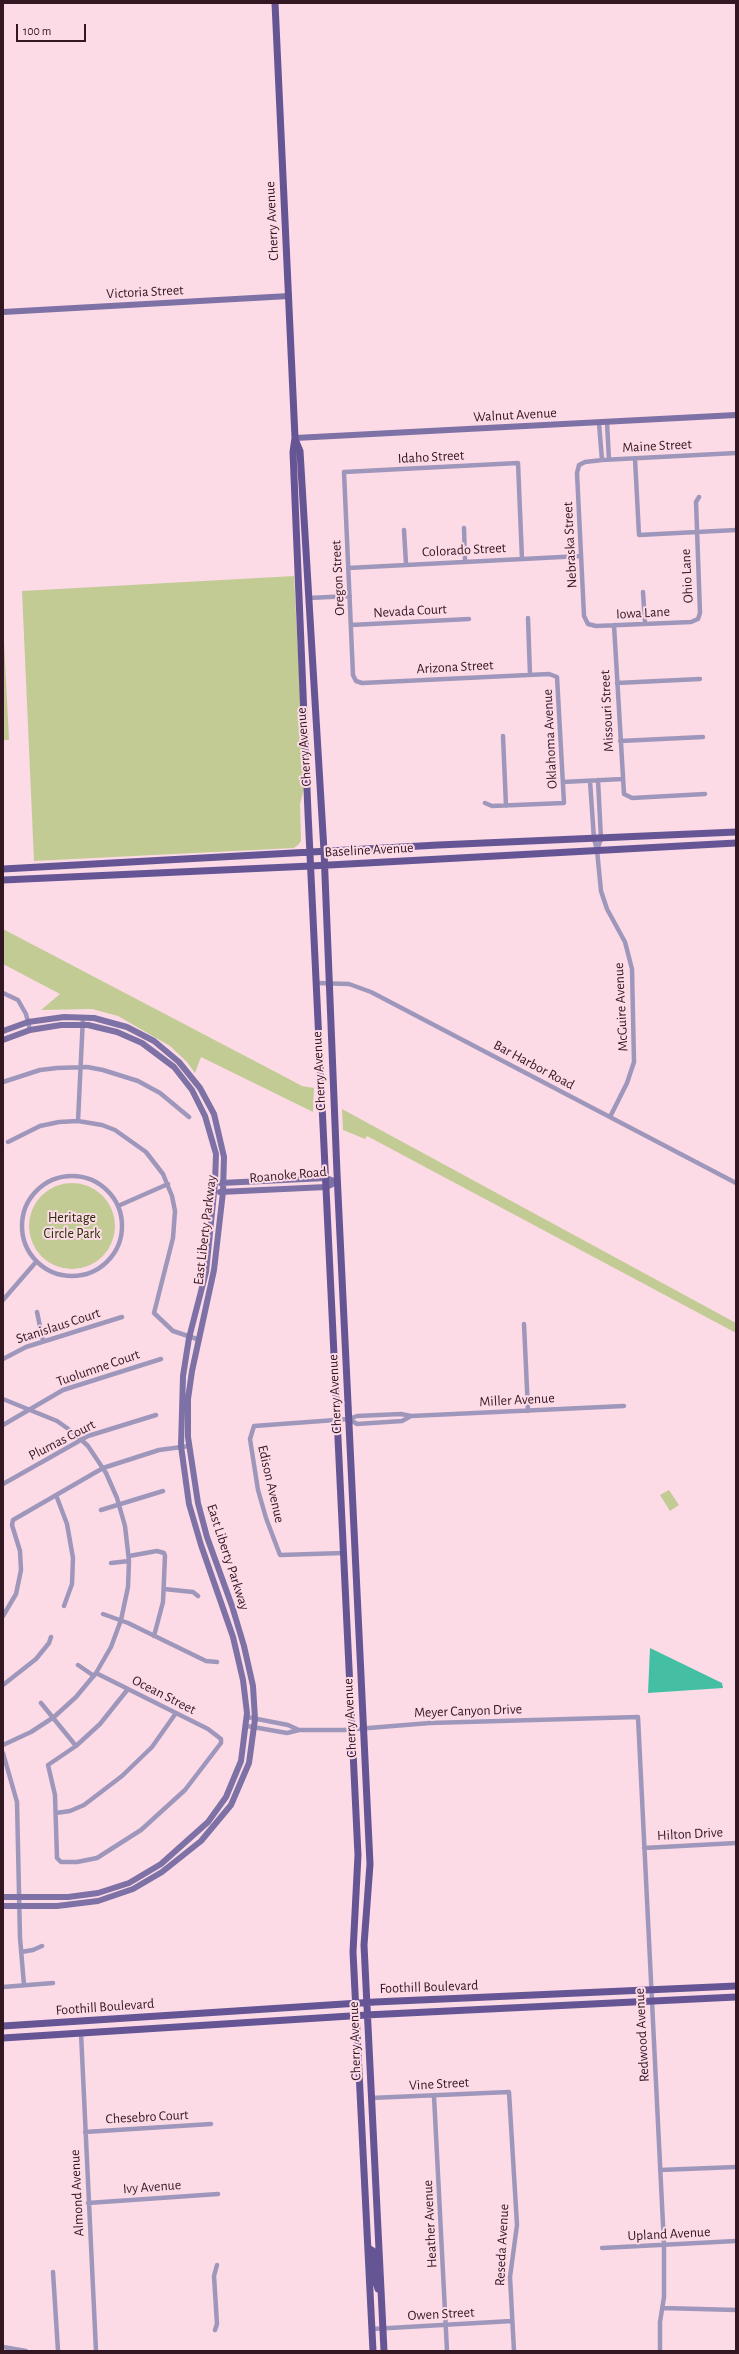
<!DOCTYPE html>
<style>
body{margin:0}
#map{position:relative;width:739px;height:2354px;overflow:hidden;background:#fcdbe7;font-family:"Alegreya Sans",sans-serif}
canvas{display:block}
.frame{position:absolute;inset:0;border:4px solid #331723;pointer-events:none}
.scale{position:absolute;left:16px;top:24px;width:70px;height:18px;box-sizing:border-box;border:2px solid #331723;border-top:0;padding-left:5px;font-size:12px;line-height:14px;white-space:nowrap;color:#331723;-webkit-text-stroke:3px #fcdbe7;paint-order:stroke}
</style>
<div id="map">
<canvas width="739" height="2354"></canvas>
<div class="frame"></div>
<div class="scale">100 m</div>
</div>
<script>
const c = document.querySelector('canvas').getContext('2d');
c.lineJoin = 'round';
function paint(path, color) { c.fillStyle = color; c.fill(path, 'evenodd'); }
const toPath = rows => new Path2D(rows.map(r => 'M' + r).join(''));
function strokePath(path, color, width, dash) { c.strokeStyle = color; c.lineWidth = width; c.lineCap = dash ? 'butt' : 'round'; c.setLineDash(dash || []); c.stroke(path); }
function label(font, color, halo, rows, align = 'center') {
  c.font = font + ' "Alegreya Sans",sans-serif'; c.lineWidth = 4; c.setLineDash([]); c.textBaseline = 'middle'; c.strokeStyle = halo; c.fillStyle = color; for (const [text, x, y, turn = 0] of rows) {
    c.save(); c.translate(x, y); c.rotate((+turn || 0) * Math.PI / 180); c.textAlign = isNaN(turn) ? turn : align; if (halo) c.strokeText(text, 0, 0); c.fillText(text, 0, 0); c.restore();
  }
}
paint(toPath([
 [294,576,305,784,300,804,301,841,298,845,294,848,34,861,22,591],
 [3,621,9,740,3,740],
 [3,929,289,1079,302,1086,314,1088,313,1112,201,1057,195,1073,187,1062,170,1046,118,1016,92,1009,41,1010,60,994,3,964],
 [342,1109,736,1323,736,1333,367,1136,365,1139,343,1130],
 '29 1226a43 43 0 1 1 86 0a43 43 0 1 1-86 0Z',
 [669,1490,679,1505,670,1511,660,1495]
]), '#c3cb95');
paint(toPath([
 [650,1648,722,1683,723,1688,648,1693]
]), '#44bfa3');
strokePath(toPath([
 [607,422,609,460],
 [599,423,602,460],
 [635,459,639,535,736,530],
 [699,497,696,502,700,613,698,619,691,622,596,626,588,624,584,616,577,473,579,465,585,462,602,460,736,453],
 [464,528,465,561],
 [404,530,406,564],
 [348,568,581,556],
 [643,592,645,624],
 [309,598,350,596],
 [528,618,530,675],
 [351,625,469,619],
 [614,625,624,794,632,798,705,794],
 [617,683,700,679],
 [503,736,506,806],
 [620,741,703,737],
 [590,781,594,839,597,850,601,891,607,909,625,942,632,969,634,1062,627,1083,610,1117],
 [563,782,622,779],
 [485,803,492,806,564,803,557,677,549,674,362,683,356,681,353,675,344,472,518,463,522,559],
 [597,850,601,839,598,780],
 [317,983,349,984,371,992,736,1183],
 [3,993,18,1000,26,1014,30,1030],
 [3,1082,40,1070,57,1068,87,1067,103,1070,138,1081,160,1093,189,1117],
 [78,1121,83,1017],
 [8,1142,40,1126,59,1122,78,1121,102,1125,115,1130,146,1152,163,1174,172,1196,175,1211,173,1238,154,1313,173,1331,197,1339],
 '22 1226a50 50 0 1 1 100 0a50 50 0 1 1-100 0Z',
 [118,1206,168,1184],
 [3,1300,36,1262],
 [37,1312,43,1341],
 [524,1324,528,1411],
 [3,1359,26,1347,122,1317],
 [3,1399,57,1421,74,1433,88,1446,106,1473,117,1498,125,1526,129,1561,128,1587,121,1620,111,1647,96,1673,76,1697,54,1717,31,1732,3,1745],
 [349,1419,357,1424,402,1421,411,1416],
 [3,1425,63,1390,161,1359],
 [3,1484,88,1436,156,1415],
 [56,1495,67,1524,73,1558,72,1584,64,1606],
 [101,1510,163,1491],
 [343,1553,280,1555,266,1518,258,1490,250,1439,254,1426,349,1419,357,1416,401,1414,411,1416,624,1406],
 [129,1556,157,1551,164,1553,165,1556,163,1602,154,1636],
 [111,1563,129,1561],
 [164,1589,193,1592,198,1596],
 [103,1614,128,1623,206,1661,217,1662],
 [3,1616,16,1594,21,1570,20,1551,12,1525,13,1520,103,1468,159,1450,189,1446],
 [78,1665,94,1676],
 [96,1673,208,1729,221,1739,221,1743,185,1790,141,1830,97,1858,77,1862,61,1862,57,1858,55,1795,48,1765,76,1746,100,1724,128,1689],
 [3,1685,36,1659,49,1643,51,1637],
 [41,1703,76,1746],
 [247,1717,288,1725,299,1730],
 [247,1726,287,1733,299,1730,344,1730,430,1723,638,1717,664,2245,664,2297,660,2322,660,2351],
 [3,1753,17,1802,20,1938,24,1985],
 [56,1813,70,1811,84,1805,122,1776,152,1747,176,1713],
 [644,1848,736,1843],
 [21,1952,33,1950,42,1946],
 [3,1987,53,1983],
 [81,2033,96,2351],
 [434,2096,447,2351],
 [371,2098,509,2092,517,2225,510,2277,514,2351],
 [85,2132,211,2124],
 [660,2170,736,2167],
 [88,2203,218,2194],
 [602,2248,736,2241],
 [53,2272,58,2351],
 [662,2308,736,2310],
 [372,2329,512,2321],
 [215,2330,217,2324,214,2276,217,2265],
 [3,2347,26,2351]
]), '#9f97bb', 4.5);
strokePath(toPath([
 [3,312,289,296],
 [295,438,736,415],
 [3,1031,28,1022,64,1017,94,1018,127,1027,154,1041,179,1062,200,1088,214,1114,224,1157,223,1192,214,1270,192,1371,188,1399,188,1437,198,1503,207,1537,232,1606,244,1646,253,1686,255,1719,249,1763,231,1805,201,1841,162,1872,133,1889,98,1901,57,1906,3,1906],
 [3,1040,30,1030,61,1025,88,1025,117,1032,142,1043,174,1067,192,1090,205,1116,216,1154,215,1183,206,1272,189,1338,183,1376,181,1446,189,1504,201,1545,233,1637,243,1680,247,1713,241,1761,226,1797,208,1822,161,1864,129,1883,98,1893,68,1897,3,1897],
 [221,1183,326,1178,337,1182],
 [220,1192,326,1187,337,1182]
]), '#7d71a5', 6);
strokePath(toPath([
 [275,3,295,438,293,452,308,813,358,1855,353,1952,373,2351],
 [295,439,300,451,324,851,337,1173,370,1864,364,1945,384,2351],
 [3,869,438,845,736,832],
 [3,880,311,866,736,843],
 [3,2026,375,2002,736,1986],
 [3,2038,366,2015,736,1997],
 [368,2248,373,2251,375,2279,378,2289]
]), '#665594', 7);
label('14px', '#331723', '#fcdbe7', [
 ["Cherry Avenue",272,221,-93],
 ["Victoria Street",145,292,-3],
 ["Walnut Avenue",515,415,-3],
 ["Maine Street",657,446,-3],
 ["Idaho Street",431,457,-3],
 ["Nebraska Street",570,545,-93],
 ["Colorado Street",464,550,-3],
 ["Ohio Lane",687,576,-93],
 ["Oregon Street",338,578,-93],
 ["Nevada Court",410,611,-3],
 ["Iowa Lane",643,613,-3],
 ["Arizona Street",455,667,-3],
 ["Missouri Street",607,711,-93],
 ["Oklahoma Avenue",550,739,-93],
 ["Cherry Avenue",304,747,-94],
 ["Baseline Avenue",369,850,-3],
 ["McGuire Avenue",621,1007,-93],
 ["Bar Harbor Road",534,1065,28],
 ["Cherry Avenue",319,1071,-93],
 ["Roanoke Road",288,1175,-5],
 ["East Liberty Parkway",205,1230,-83],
 ["Stanislaus Court",58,1326,-18],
 ["Tuolumne Court",98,1368,-19],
 ["Cherry Avenue",335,1394,-93],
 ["Miller Avenue",517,1400,-3],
 ["Plumas Court",62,1440,-27],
 ["Edison Avenue",271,1484,77],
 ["East Liberty Parkway",228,1557,72],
 ["Ocean Street",164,1695,27],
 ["Meyer Canyon Drive",468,1711,-2],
 ["Cherry Avenue",350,1718,-93],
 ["Hilton Drive",690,1834,-3],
 ["Foothill Boulevard",429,1987,-2],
 ["Foothill Boulevard",105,2007,-4],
 ["Redwood Avenue",642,2035,-93],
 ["Cherry Avenue",355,2041,-92],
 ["Vine Street",439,2084,-3],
 ["Chesebro Court",147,2117,-3],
 ["Ivy Avenue",152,2187,-4],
 ["Almond Avenue",77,2193,-93],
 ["Heather Avenue",430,2224,-93],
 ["Upland Avenue",669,2234,-3],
 ["Reseda Avenue",502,2245,-87],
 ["Owen Street",441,2314,-3]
]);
label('14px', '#292c04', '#fcdbe7', [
 ["Heritage",72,1218],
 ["Circle Park",72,1234]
]);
</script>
